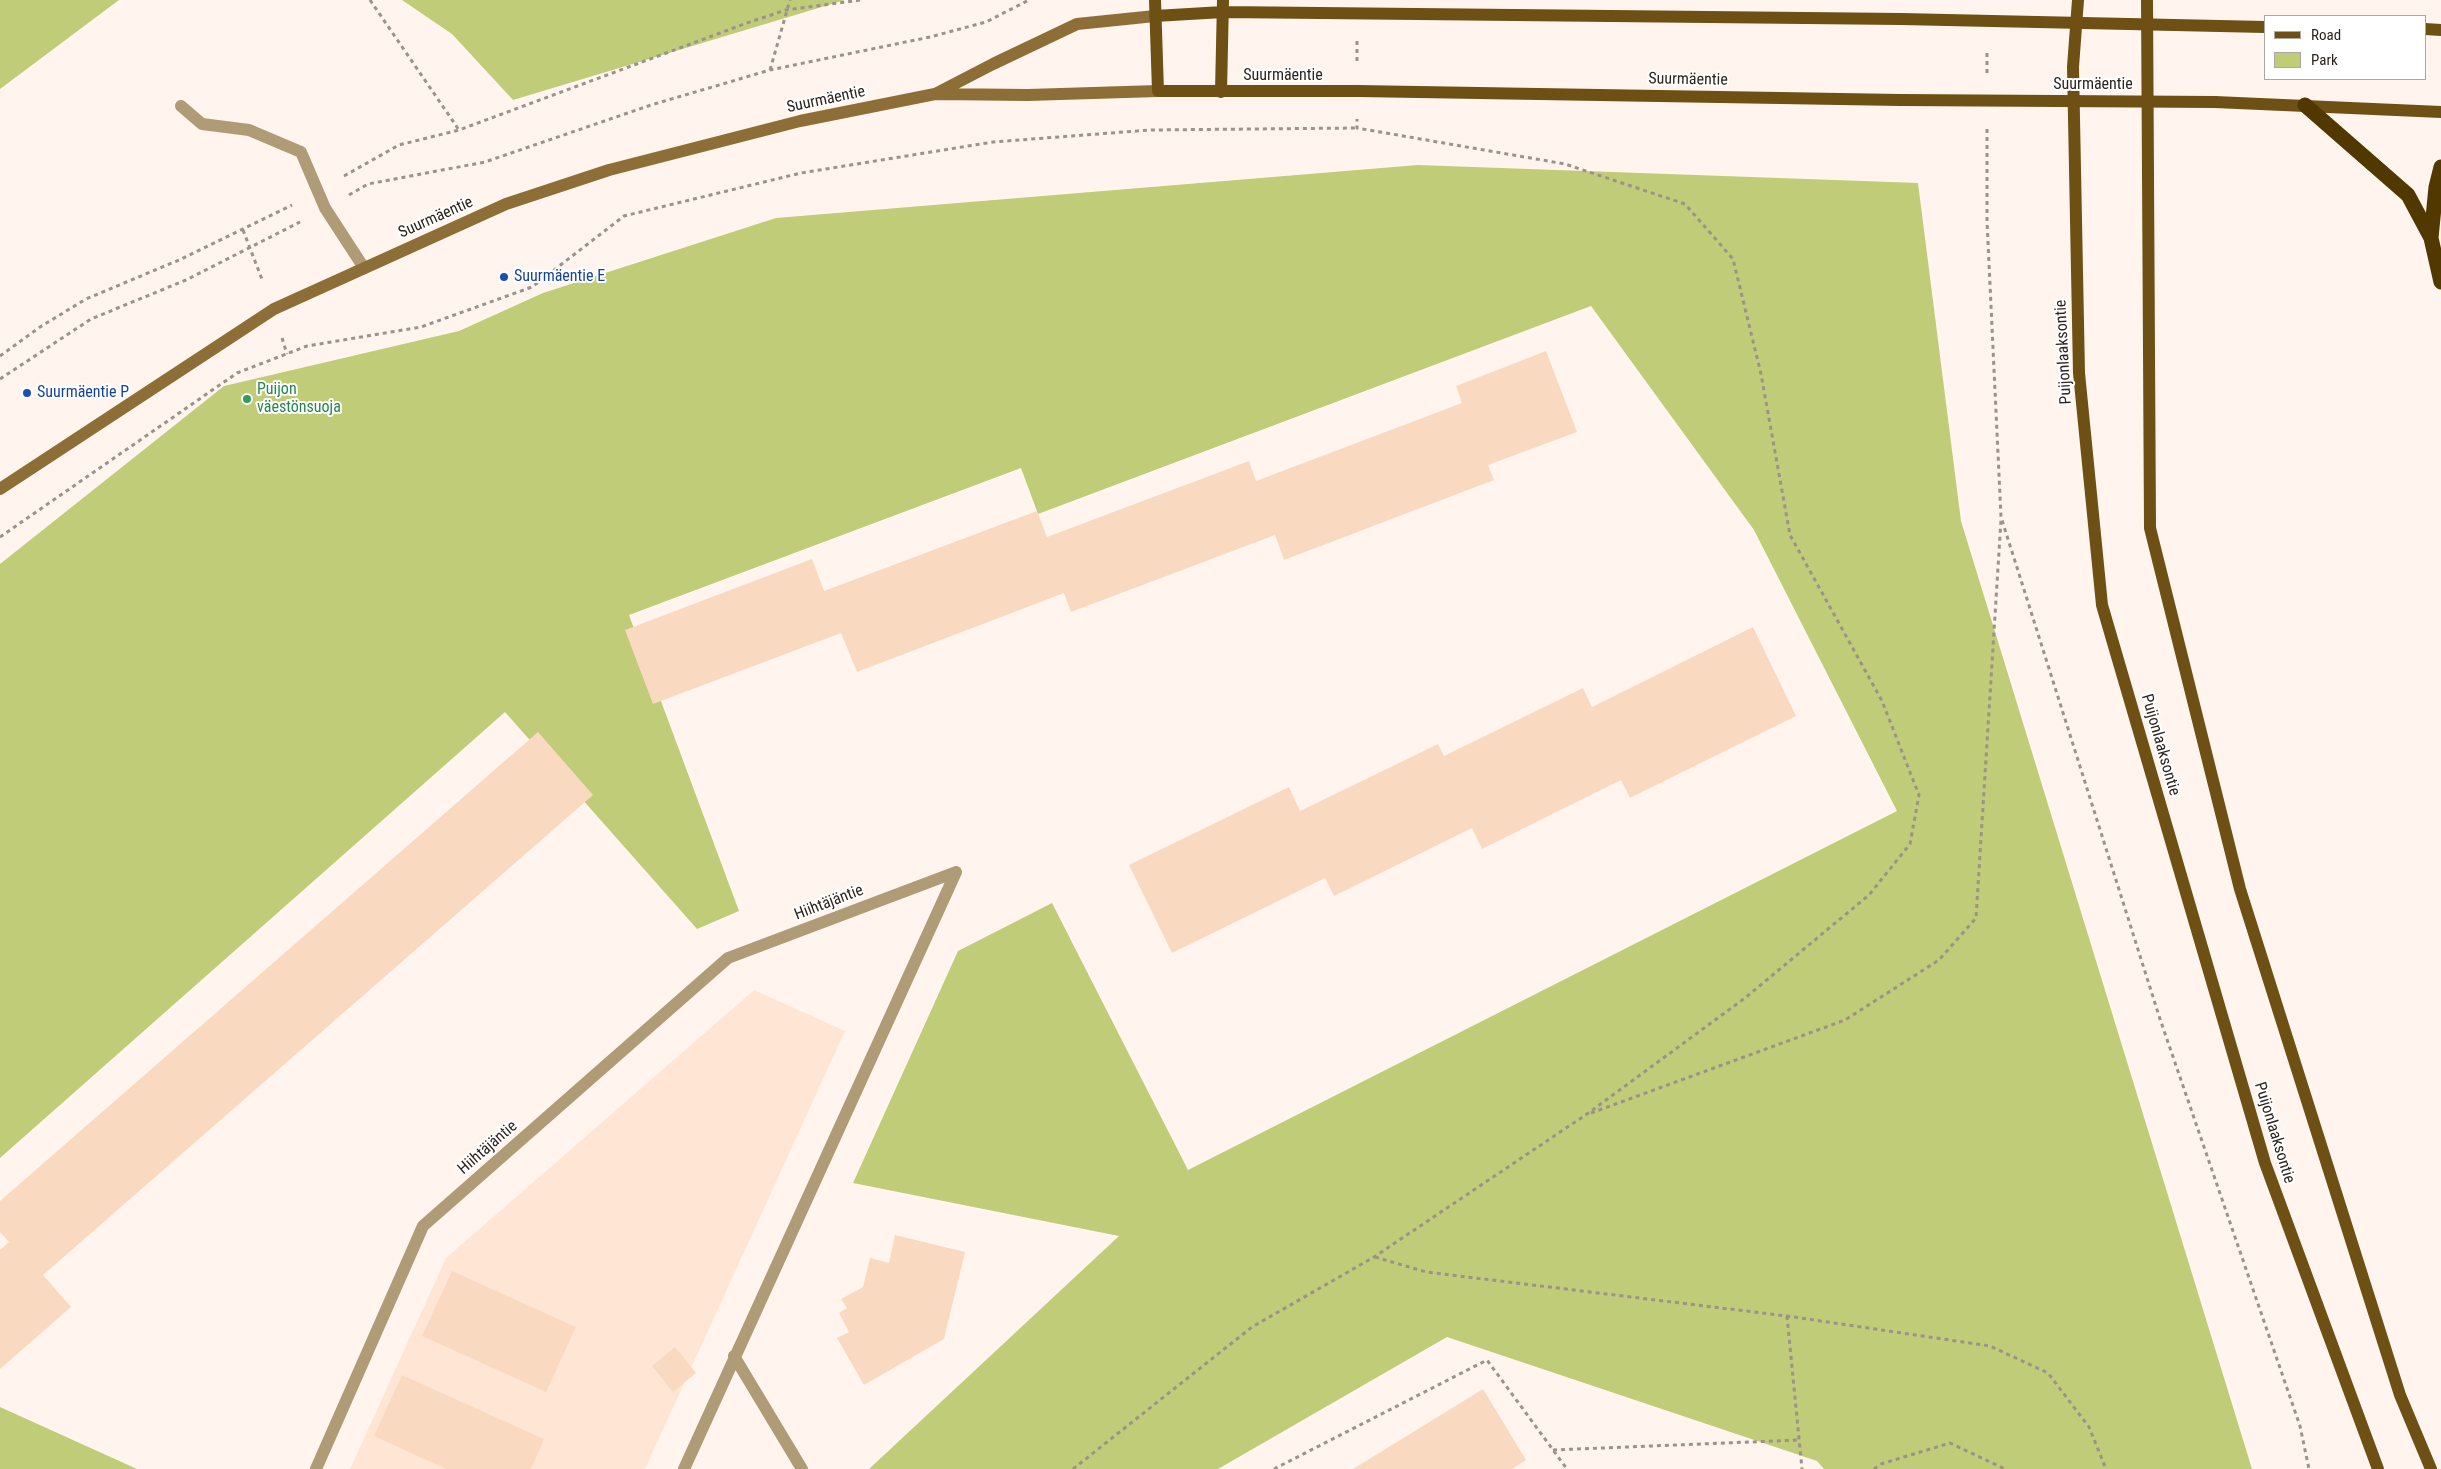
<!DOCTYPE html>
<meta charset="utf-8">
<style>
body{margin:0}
#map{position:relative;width:2441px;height:1469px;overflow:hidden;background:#fff5ee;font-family:"Roboto Condensed",sans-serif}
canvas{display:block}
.legend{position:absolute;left:2264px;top:15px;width:162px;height:65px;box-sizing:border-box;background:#fff;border:1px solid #aba7a5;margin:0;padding:6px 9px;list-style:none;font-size:15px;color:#2d241d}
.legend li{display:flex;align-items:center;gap:10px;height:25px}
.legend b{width:25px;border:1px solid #aba7a5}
</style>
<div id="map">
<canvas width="2441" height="1469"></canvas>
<ul class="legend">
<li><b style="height:6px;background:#6e5015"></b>Road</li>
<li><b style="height:14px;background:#c0cc78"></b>Park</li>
</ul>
</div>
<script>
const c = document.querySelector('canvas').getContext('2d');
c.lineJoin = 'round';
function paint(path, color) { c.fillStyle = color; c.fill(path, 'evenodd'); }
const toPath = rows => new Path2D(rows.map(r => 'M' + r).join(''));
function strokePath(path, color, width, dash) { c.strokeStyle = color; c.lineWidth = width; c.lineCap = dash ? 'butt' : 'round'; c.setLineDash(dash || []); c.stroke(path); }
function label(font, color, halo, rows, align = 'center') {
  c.font = font + ' "Roboto Condensed",sans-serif'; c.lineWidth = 4; c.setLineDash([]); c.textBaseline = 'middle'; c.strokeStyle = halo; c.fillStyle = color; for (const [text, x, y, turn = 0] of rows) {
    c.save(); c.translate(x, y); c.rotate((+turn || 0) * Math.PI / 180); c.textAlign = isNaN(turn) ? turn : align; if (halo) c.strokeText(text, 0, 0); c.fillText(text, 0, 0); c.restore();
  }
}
paint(toPath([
 [754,990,845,1031,645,1469,350,1469,446,1258]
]), '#ffe6d4');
paint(toPath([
 [0,0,119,0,0,89],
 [402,0,845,0,513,100,452,34],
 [1418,165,1918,183,1961,521,2252,1469,1824,1469,1817,1461,1447,1337,1218,1469,869,1469,1119,1236,853,1183,958,951,1052,903,1188,1170,1897,811,1754,530,1591,306,1038,514,1021,468,629,615,739,911,697,929,505,712,0,1158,0,564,224,386,459,331,543,293,776,218],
 [0,1407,137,1469,0,1469]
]), '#c0cc78');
paint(toPath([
 [1546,351,1577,432,1488,465,1494,480,1284,560,1275,535,1071,612,1064,593,857,672,841,633,653,704,625,630,812,559,824,591,1037,511,1047,537,1249,461,1256,481,1462,403,1456,386],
 [1753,627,1796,716,1630,798,1621,780,1482,849,1472,828,1334,896,1325,878,1172,953,1129,865,1289,787,1300,811,1438,744,1444,756,1583,688,1592,707],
 [538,732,593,795,43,1275,71,1307,0,1369,0,1250,9,1242,0,1232,0,1201],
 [895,1235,965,1252,944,1339,864,1385,837,1338,849,1332,839,1313,847,1308,841,1299,863,1287,870,1258,889,1263],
 [452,1271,576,1327,546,1392,422,1336],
 [675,1347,696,1373,673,1392,652,1366],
 [402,1375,544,1439,531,1469,446,1469,374,1436],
 [1483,1389,1526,1460,1512,1469,1353,1469]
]), '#fad9c1');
strokePath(toPath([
 [370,0,459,130],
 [1357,41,1357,62],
 [770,70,790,0],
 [1987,73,1987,49],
 [1987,129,1987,221,2001,517,2160,1019,2300,1426,2309,1469],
 [344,176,399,145,459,130,747,23,786,10,861,0],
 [349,195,368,184,485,162,651,105,770,70,930,37,986,22,1029,0],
 [243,230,263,282],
 [282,338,287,354],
 [0,356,40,327,86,299,179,260,292,205],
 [0,379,91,319,186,280,300,222],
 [0,537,237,373,307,346,421,327,532,287,624,216,801,173,993,142,1150,130,1357,128],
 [1591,1113,1845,1020,1939,960,1976,918,2001,520],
 [1375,1257,1426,1272,1787,1316,1990,1346,2048,1373,2089,1427,2106,1469],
 [1787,1316,1802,1469],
 [1553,1450,1799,1440],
 [1073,1469,1252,1327,1374,1257,1587,1114,1745,998,1869,895,1910,844,1919,795,1882,701,1790,535,1761,374,1733,259,1685,204,1565,164,1357,128,1357,119],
 [1274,1469,1487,1360,1567,1469],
 [1874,1469,1881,1464,1950,1443,2005,1469]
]), '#9c928b', 3, [4, 4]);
strokePath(toPath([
 [181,106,202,124,249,130,301,152,325,208,364,268],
 [734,1356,802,1469],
 [316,1469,423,1226,728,958,956,872],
 [684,1469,956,872]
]), '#b09b77', 12);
strokePath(toPath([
 [937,93,993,64,1077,24,1155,16],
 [0,489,274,309,506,204,609,170,800,121,935,94,1028,95,1158,91]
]), '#8d6e36', 12);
strokePath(toPath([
 [1155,0,1158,91,1358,91,1900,100],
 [2078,0,2073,67,2079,373,2102,605,2265,1163,2378,1469],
 [2147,0,2150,528,2240,889,2400,1395,2431,1469],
 [1155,16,1223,12,1901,19],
 [2425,29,2441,30],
 [1221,92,1223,0],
 [2215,102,2441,112]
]), '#6e5015', 12);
strokePath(toPath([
 [2305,105,2408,195,2431,238,2441,282],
 [2431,238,2436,187,2441,167]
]), '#513801', 15);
strokePath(toPath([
 [1901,19,2265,27],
 [1900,100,2215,102]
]), '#6e5015', 12);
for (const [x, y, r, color] of [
 [504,277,5,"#1a4fb4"],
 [27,393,5,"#1a4fb4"],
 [247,399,5,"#2e9e5b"]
]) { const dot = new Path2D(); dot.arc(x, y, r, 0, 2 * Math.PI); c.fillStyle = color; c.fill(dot); strokePath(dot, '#fff', 2); }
label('16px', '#2d241d', '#fff', [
 ["Suurmäentie",1283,76],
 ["Suurmäentie",1688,80,1],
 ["Suurmäentie",2093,85],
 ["Suurmäentie",826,100,-12],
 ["Suurmäentie",436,218,-24],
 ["Puijonlaaksontie",2064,352,-93],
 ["Puijonlaaksontie",2160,745,74],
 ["Hiihtäjäntie",829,903,-21],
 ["Puijonlaaksontie",2274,1133,73],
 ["Hiihtäjäntie",488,1148,-41]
]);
label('16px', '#164399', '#fff', [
 ["Suurmäentie E",514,277],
 ["Suurmäentie P",37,393]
], 'left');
label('16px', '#27864d', '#fff', [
 ["Puijon",257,390],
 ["väestönsuoja",257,408]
], 'left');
</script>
